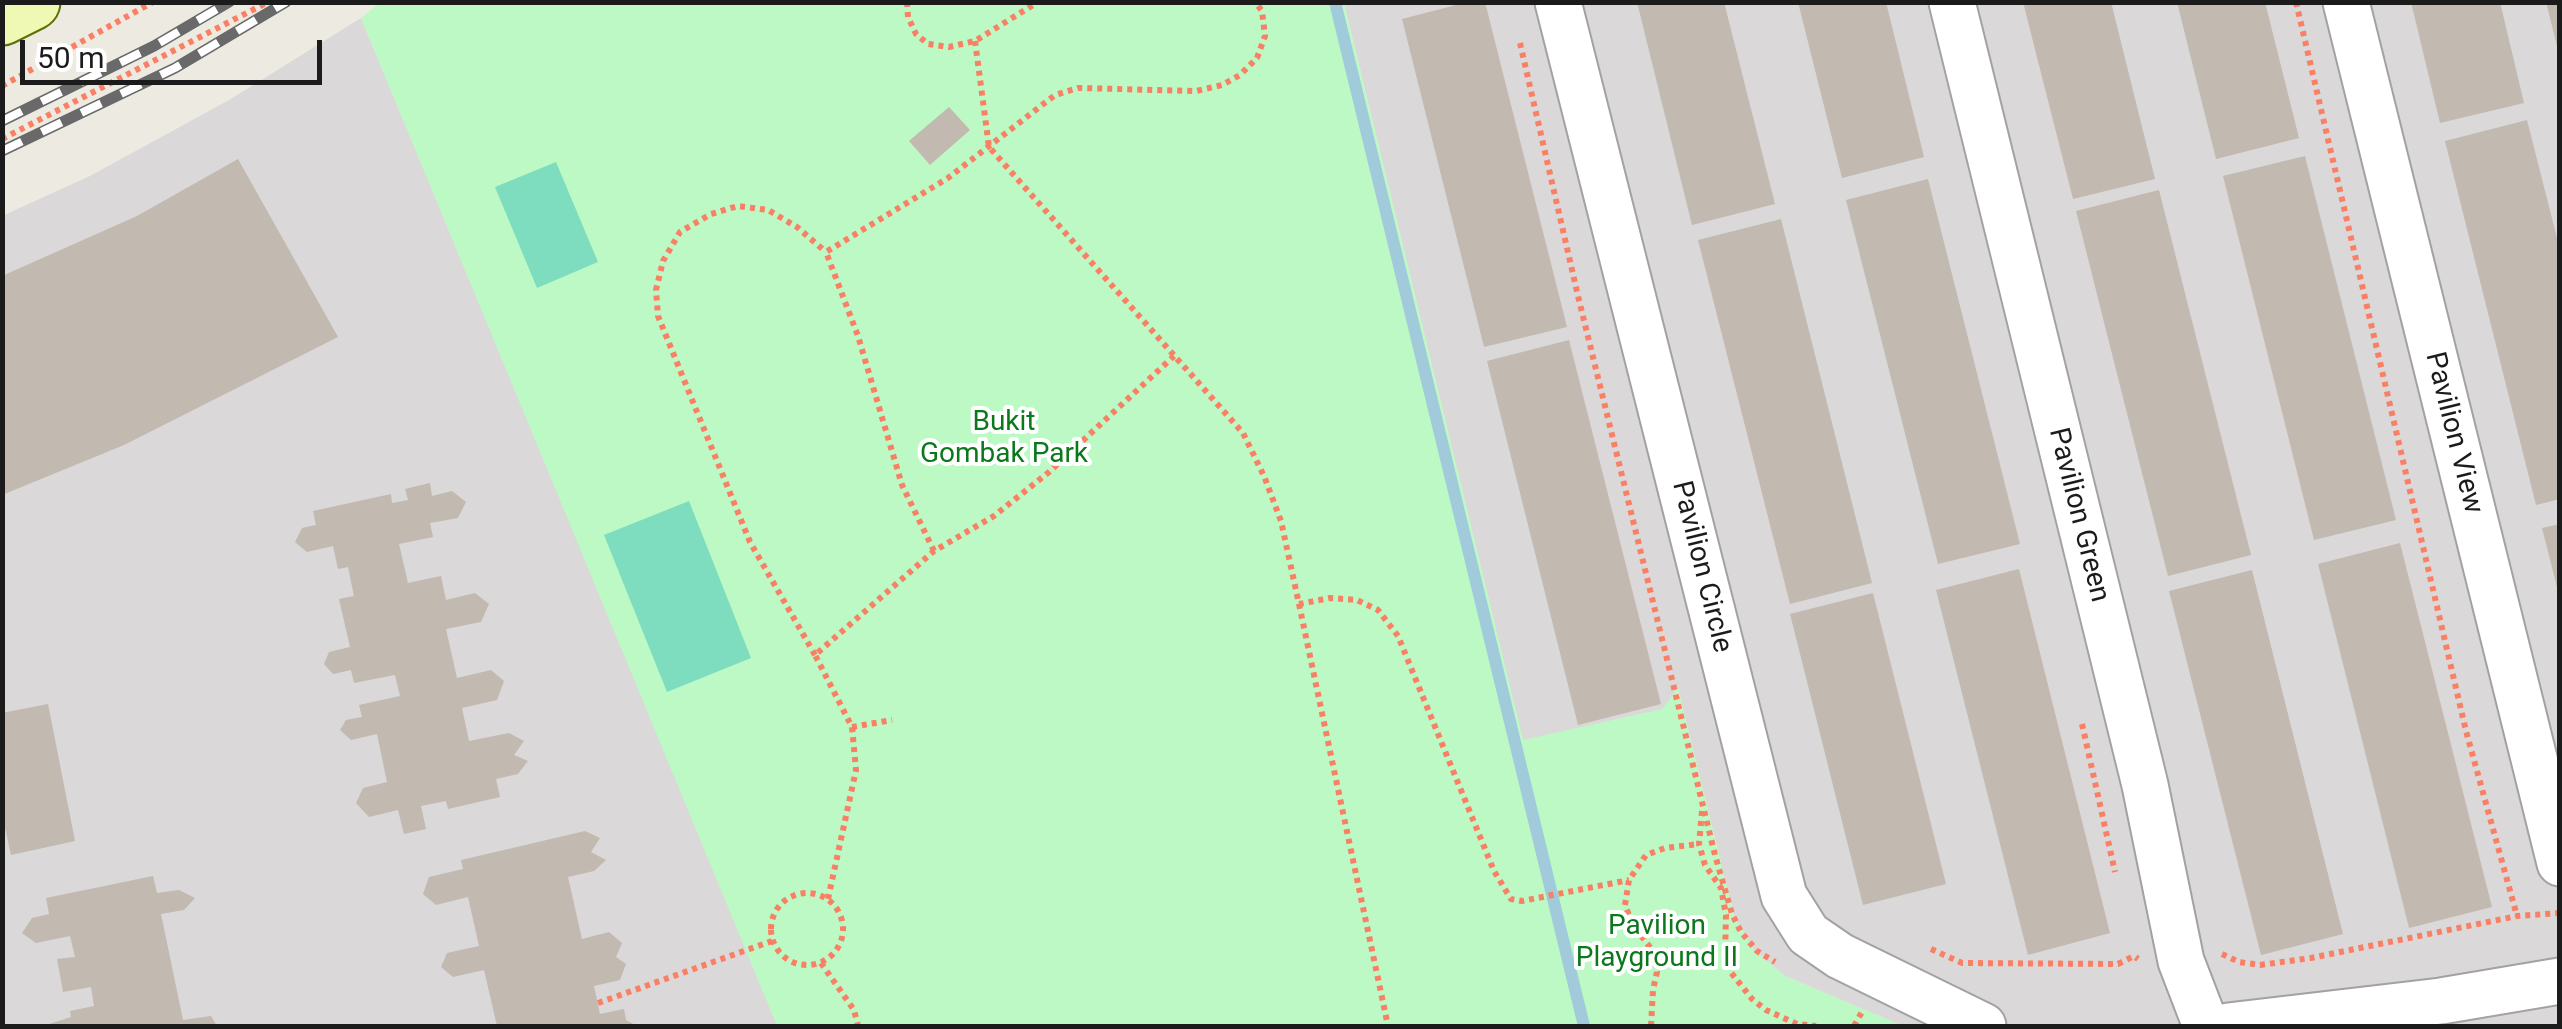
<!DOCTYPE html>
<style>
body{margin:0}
#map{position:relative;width:2562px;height:1029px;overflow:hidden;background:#edeae1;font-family:Roboto,sans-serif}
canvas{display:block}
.frame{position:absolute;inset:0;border:5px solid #1b1b1b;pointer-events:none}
.scale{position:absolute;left:20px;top:40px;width:302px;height:45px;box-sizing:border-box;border:5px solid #1b1b1b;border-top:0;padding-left:12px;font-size:30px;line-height:35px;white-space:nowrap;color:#1b1b1b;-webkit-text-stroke:8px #fff;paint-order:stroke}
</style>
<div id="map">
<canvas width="2562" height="1029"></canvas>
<div class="frame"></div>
<div class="scale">50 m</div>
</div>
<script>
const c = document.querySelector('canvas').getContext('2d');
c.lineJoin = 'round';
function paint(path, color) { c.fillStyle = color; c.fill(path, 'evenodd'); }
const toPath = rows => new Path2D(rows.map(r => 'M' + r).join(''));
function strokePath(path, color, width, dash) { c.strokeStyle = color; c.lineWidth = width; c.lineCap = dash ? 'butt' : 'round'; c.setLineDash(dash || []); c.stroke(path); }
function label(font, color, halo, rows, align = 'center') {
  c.font = font + ' Roboto,sans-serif'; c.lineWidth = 8; c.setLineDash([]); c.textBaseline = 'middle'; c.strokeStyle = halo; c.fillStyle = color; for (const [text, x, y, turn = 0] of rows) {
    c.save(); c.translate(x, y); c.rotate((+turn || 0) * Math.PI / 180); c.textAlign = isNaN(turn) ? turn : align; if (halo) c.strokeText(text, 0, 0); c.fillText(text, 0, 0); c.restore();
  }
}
paint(toPath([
 [1344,3,2559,3,2559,1026,1903,1026,1785,976,1754,950,1734,916,1678,689,1663,709,1523,741],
 [361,18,776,1021,777,1026,3,1026,2,216,90,176,231,99]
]), '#dad8d8');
paint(toPath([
 [381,2,1344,3,1523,740,1662,709,1678,688,1734,916,1754,950,1785,976,1903,1026,777,1026,361,18]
]), '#bcf9c5');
paint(toPath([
 [556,162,598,262,537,288,495,187],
 [689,501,751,658,667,692,604,535]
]), '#7eddbf');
strokePath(toPath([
 [1335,2,1584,1026]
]), '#a1cadb', 12);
paint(toPath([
 [1468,2,1485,2,1567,327,1484,347,1402,19],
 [1637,2,1724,2,1775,204,1692,225],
 [1798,2,1886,2,1924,157,1842,178],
 [2023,2,2111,2,2155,179,2073,199],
 [2177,2,2265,2,2299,138,2216,159],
 [2411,2,2500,2,2524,103,2440,123],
 [2546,2,2560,2,2560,50,2558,50],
 [949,107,970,130,930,165,909,141],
 [2527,120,2560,250,2560,499,2536,505,2445,141],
 [2305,156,2396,520,2314,540,2223,176],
 [238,159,338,337,124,445,2,495,2,276,137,216],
 [1928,179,2020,544,1938,564,1846,200],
 [2159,190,2251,555,2168,576,2076,211],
 [1781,219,1872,583,1790,604,1698,240],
 [1569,340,1661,704,1578,725,1487,361],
 [430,483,432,496,452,491,466,502,458,518,430,523,433,537,399,544,408,583,441,576,446,600,475,593,489,604,481,622,446,629,457,678,491,670,504,681,497,700,462,708,469,741,509,733,524,741,514,755,528,761,518,774,496,779,500,797,448,809,446,801,421,806,426,829,404,834,398,810,369,817,356,803,363,788,387,782,377,734,351,740,340,730,346,720,362,717,359,705,400,696,395,675,354,683,351,670,333,674,324,664,329,652,350,647,339,599,354,596,348,567,338,569,333,546,307,552,295,542,302,528,316,525,313,511,391,494,392,503,408,500,405,489],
 [2560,524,2560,591,2558,591,2542,528],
 [2400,543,2492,907,2409,928,2318,564],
 [2019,569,2110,933,2028,955,1936,590],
 [2252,570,2343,934,2261,955,2169,591],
 [1873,593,1946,884,1863,905,1790,614],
 [48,704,75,841,11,855,2,814,2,713],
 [585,831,600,838,591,852,606,860,594,871,568,877,582,939,609,932,622,943,616,957,626,964,620,980,594,986,600,1014,624,1009,626,1020,637,1026,497,1026,484,970,453,977,441,967,447,953,479,946,468,897,436,905,423,894,429,877,463,869,461,860],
 [153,876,157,893,179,890,195,898,184,910,161,914,183,1020,211,1016,217,1026,43,1026,71,1017,70,1011,94,1006,91,987,63,992,57,959,75,957,70,936,36,943,22,933,32,918,49,914,46,898]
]), '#c2b9b0');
const street = toPath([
 [1558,2,1784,896,1808,934,1840,956,1983,1026],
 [1952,2,2145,785,2181,961,2206,1026],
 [2346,2,2560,863],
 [2228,1026,2441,1001,2560,981]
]);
const secondary = toPath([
 [2,17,32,2]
]);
strokePath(street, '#a2a2a2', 49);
strokePath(secondary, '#5d7005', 59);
strokePath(toPath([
 [907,2,908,17,916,34,928,44,949,47,975,41,1038,2],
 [2296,2,2466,731,2517,916],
 [975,41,989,147,1243,433,1264,476,1281,521,1299,604,1330,598,1357,600,1378,610,1398,636,1494,871,1511,899,1522,901,1629,880],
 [1520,43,1578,296,1715,855,1732,914,1741,932,1757,951,1775,962],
 [2,86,153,2],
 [2,139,268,2],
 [934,551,902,485,858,336,826,252,948,178,1055,95,1078,88,1196,91,1222,85,1240,75,1257,58,1265,36,1262,11,1255,2],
 [1299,604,1388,1026],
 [815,655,750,542,658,316,656,290,663,261,680,232,711,214,738,206,768,210,797,227,826,252],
 [2082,724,2115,872],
 [852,727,892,720],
 [1702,811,1699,844,1705,865,1721,888,1726,915,1725,955,1729,970,1752,999,1766,1010,1797,1024,1816,1026],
 '771 929a36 36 0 1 1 72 0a36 36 0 1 1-72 0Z',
 [828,899,856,770,852,727,815,655,934,551,994,516,1049,472,1174,356],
 [1931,949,1962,963,2118,964,2134,956,2138,959],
 [2222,954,2239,962,2260,965,2311,958,2517,916,2560,913],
 [821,963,854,1010,858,1026],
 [598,1003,772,941],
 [1651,1026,1653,990,1657,972,1652,950,1633,925,1625,905,1629,880,1646,855,1665,848,1699,844],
 [1854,1026,1863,1010]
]), '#f97f65', 6, [5, 5]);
strokePath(street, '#fff', 45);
strokePath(secondary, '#f0f9b3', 55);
const rail = toPath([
 [2,121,154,46,229,2],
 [2,151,175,68,286,2]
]);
strokePath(rail, '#696969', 11);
strokePath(rail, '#fff', 8, [22]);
label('28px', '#0b781c', '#fff', [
 ["Bukit",1004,423],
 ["Gombak Park",1004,455],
 ["Pavilion",1657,927],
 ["Playground II",1657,959]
]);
label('28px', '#1b1b1b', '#fff', [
 ["Pavilion View",2453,433,76],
 ["Pavilion Green",2078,515,76],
 ["Pavilion Circle",1701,567,76]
]);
</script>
